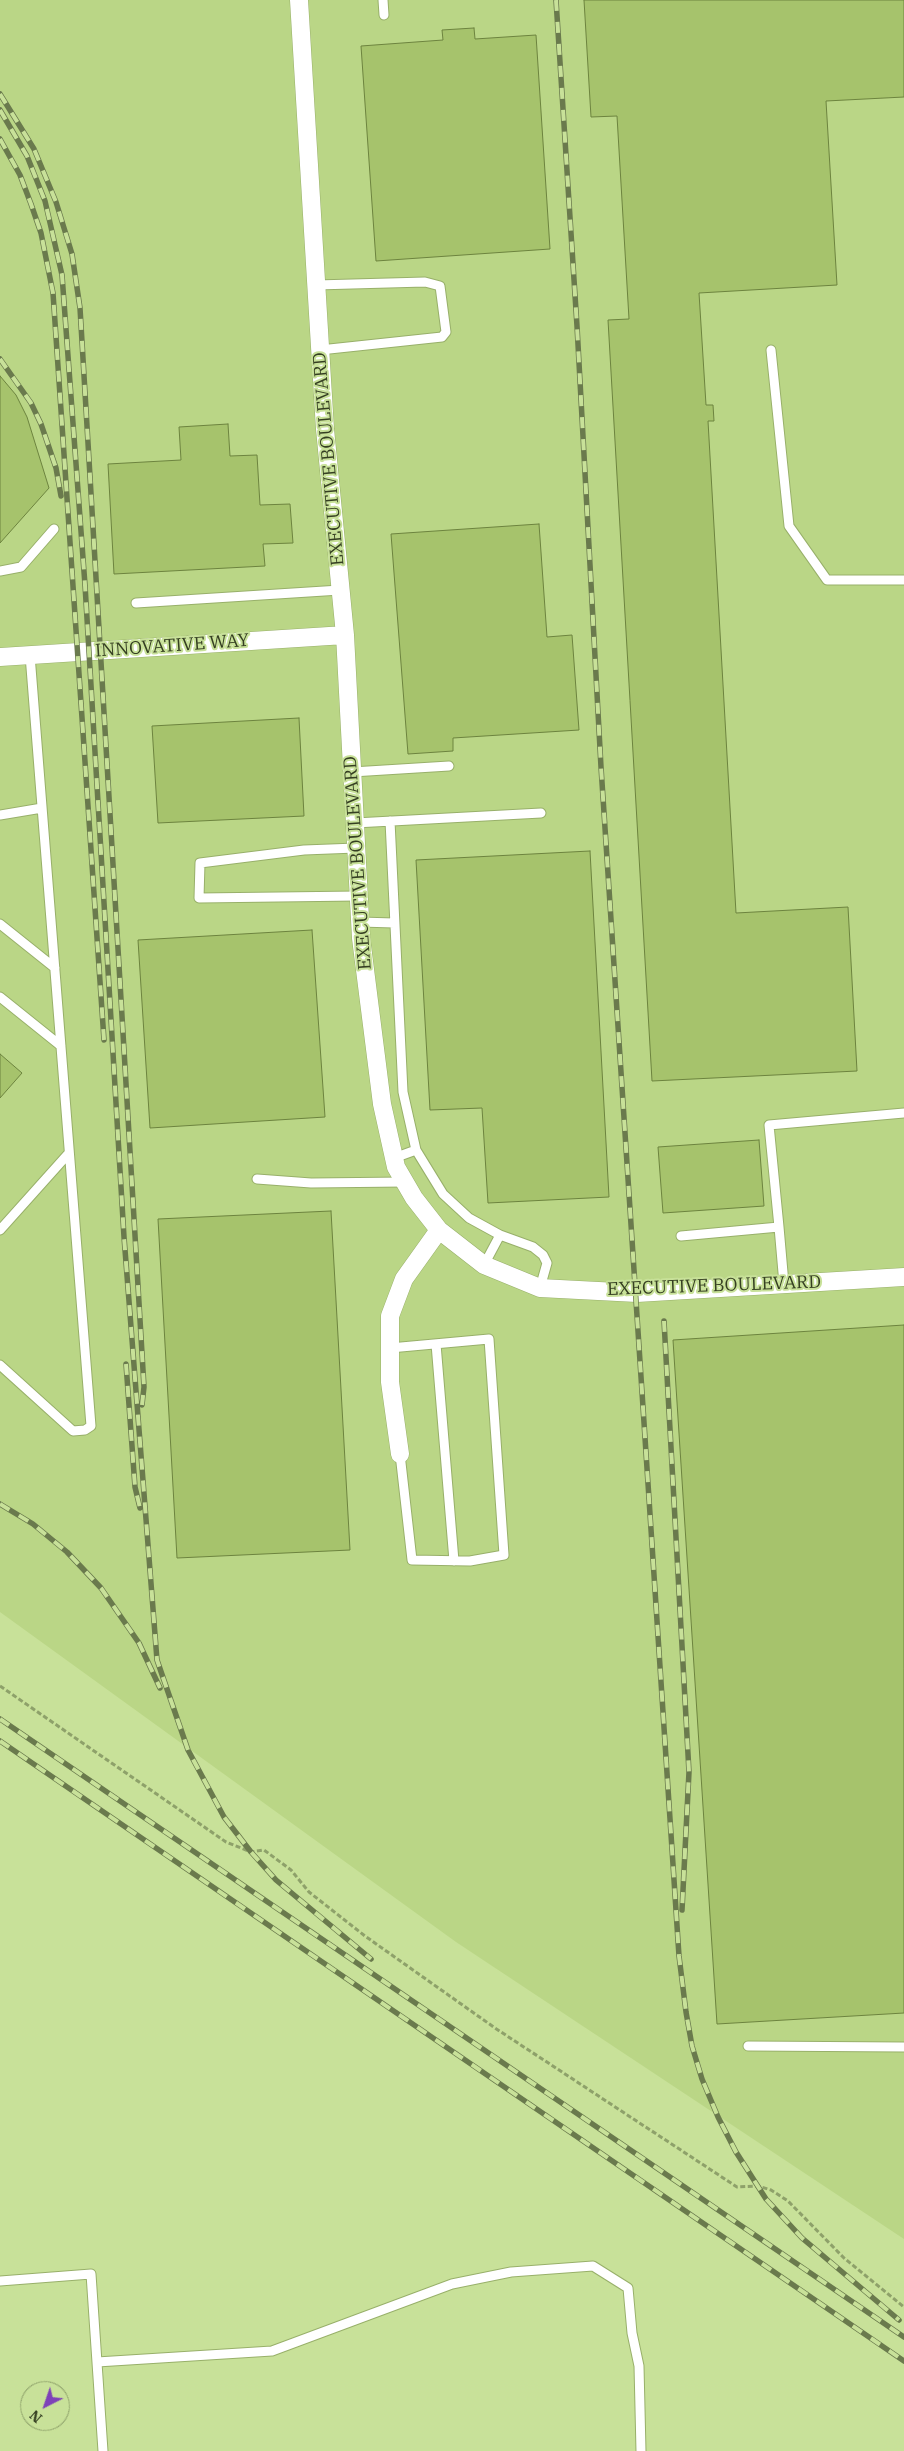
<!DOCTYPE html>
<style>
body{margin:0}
#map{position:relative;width:904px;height:2451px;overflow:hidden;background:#c8e199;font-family:"IBM Plex Serif",serif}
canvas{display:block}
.north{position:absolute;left:20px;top:2381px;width:50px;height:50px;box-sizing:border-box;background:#c8e199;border:1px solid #8da069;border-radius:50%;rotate:221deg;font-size:14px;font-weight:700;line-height:20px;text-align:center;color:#353f22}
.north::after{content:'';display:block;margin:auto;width:18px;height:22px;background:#7e42b8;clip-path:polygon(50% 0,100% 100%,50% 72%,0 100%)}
</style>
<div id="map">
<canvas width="904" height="2451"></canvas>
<div class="north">N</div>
</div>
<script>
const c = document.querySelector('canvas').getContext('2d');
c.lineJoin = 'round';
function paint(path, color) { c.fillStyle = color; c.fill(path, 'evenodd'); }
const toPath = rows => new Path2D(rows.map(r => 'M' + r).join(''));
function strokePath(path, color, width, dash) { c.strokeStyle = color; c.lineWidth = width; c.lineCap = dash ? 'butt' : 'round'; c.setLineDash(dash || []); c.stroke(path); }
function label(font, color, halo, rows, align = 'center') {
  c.font = font + ' "IBM Plex Serif",serif'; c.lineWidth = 4; c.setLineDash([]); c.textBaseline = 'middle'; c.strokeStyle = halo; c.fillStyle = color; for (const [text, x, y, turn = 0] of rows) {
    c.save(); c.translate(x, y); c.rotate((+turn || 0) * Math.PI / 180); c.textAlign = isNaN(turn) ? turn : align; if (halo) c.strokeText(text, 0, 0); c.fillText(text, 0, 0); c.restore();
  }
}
paint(toPath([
 [0,0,904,0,904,2239,456,1942,0,1612]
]), '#bad686');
const building = toPath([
 [584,0,904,0,904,97,826,101,837,285,699,293,706,405,713,405,714,421,708,421,736,913,848,907,857,1071,652,1081,608,320,629,319,617,116,591,117,584,0],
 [474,28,475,39,536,35,550,249,376,261,361,46,443,40,442,30,474,28],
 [0,376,16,395,27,417,49,488,0,543,0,376],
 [228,424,230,456,257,455,260,505,290,504,293,543,263,544,265,566,114,574,108,464,181,460,179,427,228,424],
 [539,524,547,637,572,635,579,730,453,738,453,751,408,754,391,534,539,524],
 [299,718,304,816,158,823,152,726,299,718],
 [590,851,609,1197,488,1203,482,1108,430,1110,416,860,590,851],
 [312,930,325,1117,150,1128,138,940,312,930],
 [0,1054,22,1073,0,1098,0,1054],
 [759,1140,764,1206,663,1213,658,1147,759,1140],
 [331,1211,350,1550,177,1558,158,1219,331,1211],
 [904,1325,904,2013,717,2024,673,1340,904,1325]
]);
paint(building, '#a6c36c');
strokePath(building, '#6d843f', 1);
const service = toPath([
 [383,0,384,15],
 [316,285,425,282,440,286,446,332,442,337,320,350],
 [771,350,789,526,827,580,904,580],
 [0,571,21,567,54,529],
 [136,603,340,590],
 [352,772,449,766],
 [0,815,42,808],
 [390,821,403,1092,416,1150,443,1194,469,1218,500,1235,533,1247,543,1255,547,1263,540,1288],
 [355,823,541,813],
 [356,848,304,850,200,863,199,898,358,896],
 [360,922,394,923],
 [0,924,55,968],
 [0,997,61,1046],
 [394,1158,416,1150],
 [257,1179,311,1183,405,1182],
 [779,1227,784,1284],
 [0,1230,69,1153],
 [681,1236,779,1227,769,1125,904,1113],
 [484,1265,500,1235],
 [436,1344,454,1561],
 [390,1348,489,1339,504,1555,470,1561,412,1560,400,1454],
 [0,1365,73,1431,85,1430,91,1426,30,655],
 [748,2046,904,2047],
 [0,2281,91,2274,103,2451],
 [97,2362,272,2351,452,2284,511,2272,593,2266,628,2288,632,2333,639,2366,641,2451]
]);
const minor = toPath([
 [299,0,325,429,345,635,361,938,382,1104,396,1167,414,1198,439,1230,484,1265,540,1288,637,1293,904,1277],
 [0,657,345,635],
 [400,1454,390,1382,390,1316,404,1279,439,1230]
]);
strokePath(service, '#98b06a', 11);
strokePath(minor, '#98b06a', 19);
strokePath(toPath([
 [0,1686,226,1842,251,1852,264,1850,291,1870,309,1892,365,1936,495,2028,737,2187,758,2186,771,2190,788,2201,844,2258,904,2307]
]), '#8ea16a', 3, [5, 2.5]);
strokePath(service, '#fff', 9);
strokePath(minor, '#fff', 18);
const rail = toPath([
 [556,0,577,326,601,767,679,1956,686,2012,692,2046,702,2079,718,2117,736,2152,766,2199,802,2238,899,2320],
 [0,94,34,149,56,202,72,254,80,308,144,1387,142,1405],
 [0,110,27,156,45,201,62,275,85,585,124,1237,157,1660,188,1750,224,1817,251,1852,276,1880,371,1959],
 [0,139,20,175,31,204,41,233,53,293,104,1040],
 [0,359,31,403,41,424,56,468,61,496],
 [664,1321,689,1772,682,1910],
 [126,1364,135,1487,140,1508],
 [0,1504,33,1524,67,1552,101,1588,139,1643,160,1688],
 [0,1719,904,2337],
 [0,1741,904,2361]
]);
strokePath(rail, '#6a7a4d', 5.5);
strokePath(rail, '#c8e199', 4, [11]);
label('18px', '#353f22', '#c8e199', [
 ["EXECUTIVE BOULEVARD",329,459,-95],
 ["INNOVATIVE WAY",172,646,-4],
 ["EXECUTIVE BOULEVARD",358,863,-94],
 ["EXECUTIVE BOULEVARD",714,1286,-2]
]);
</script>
